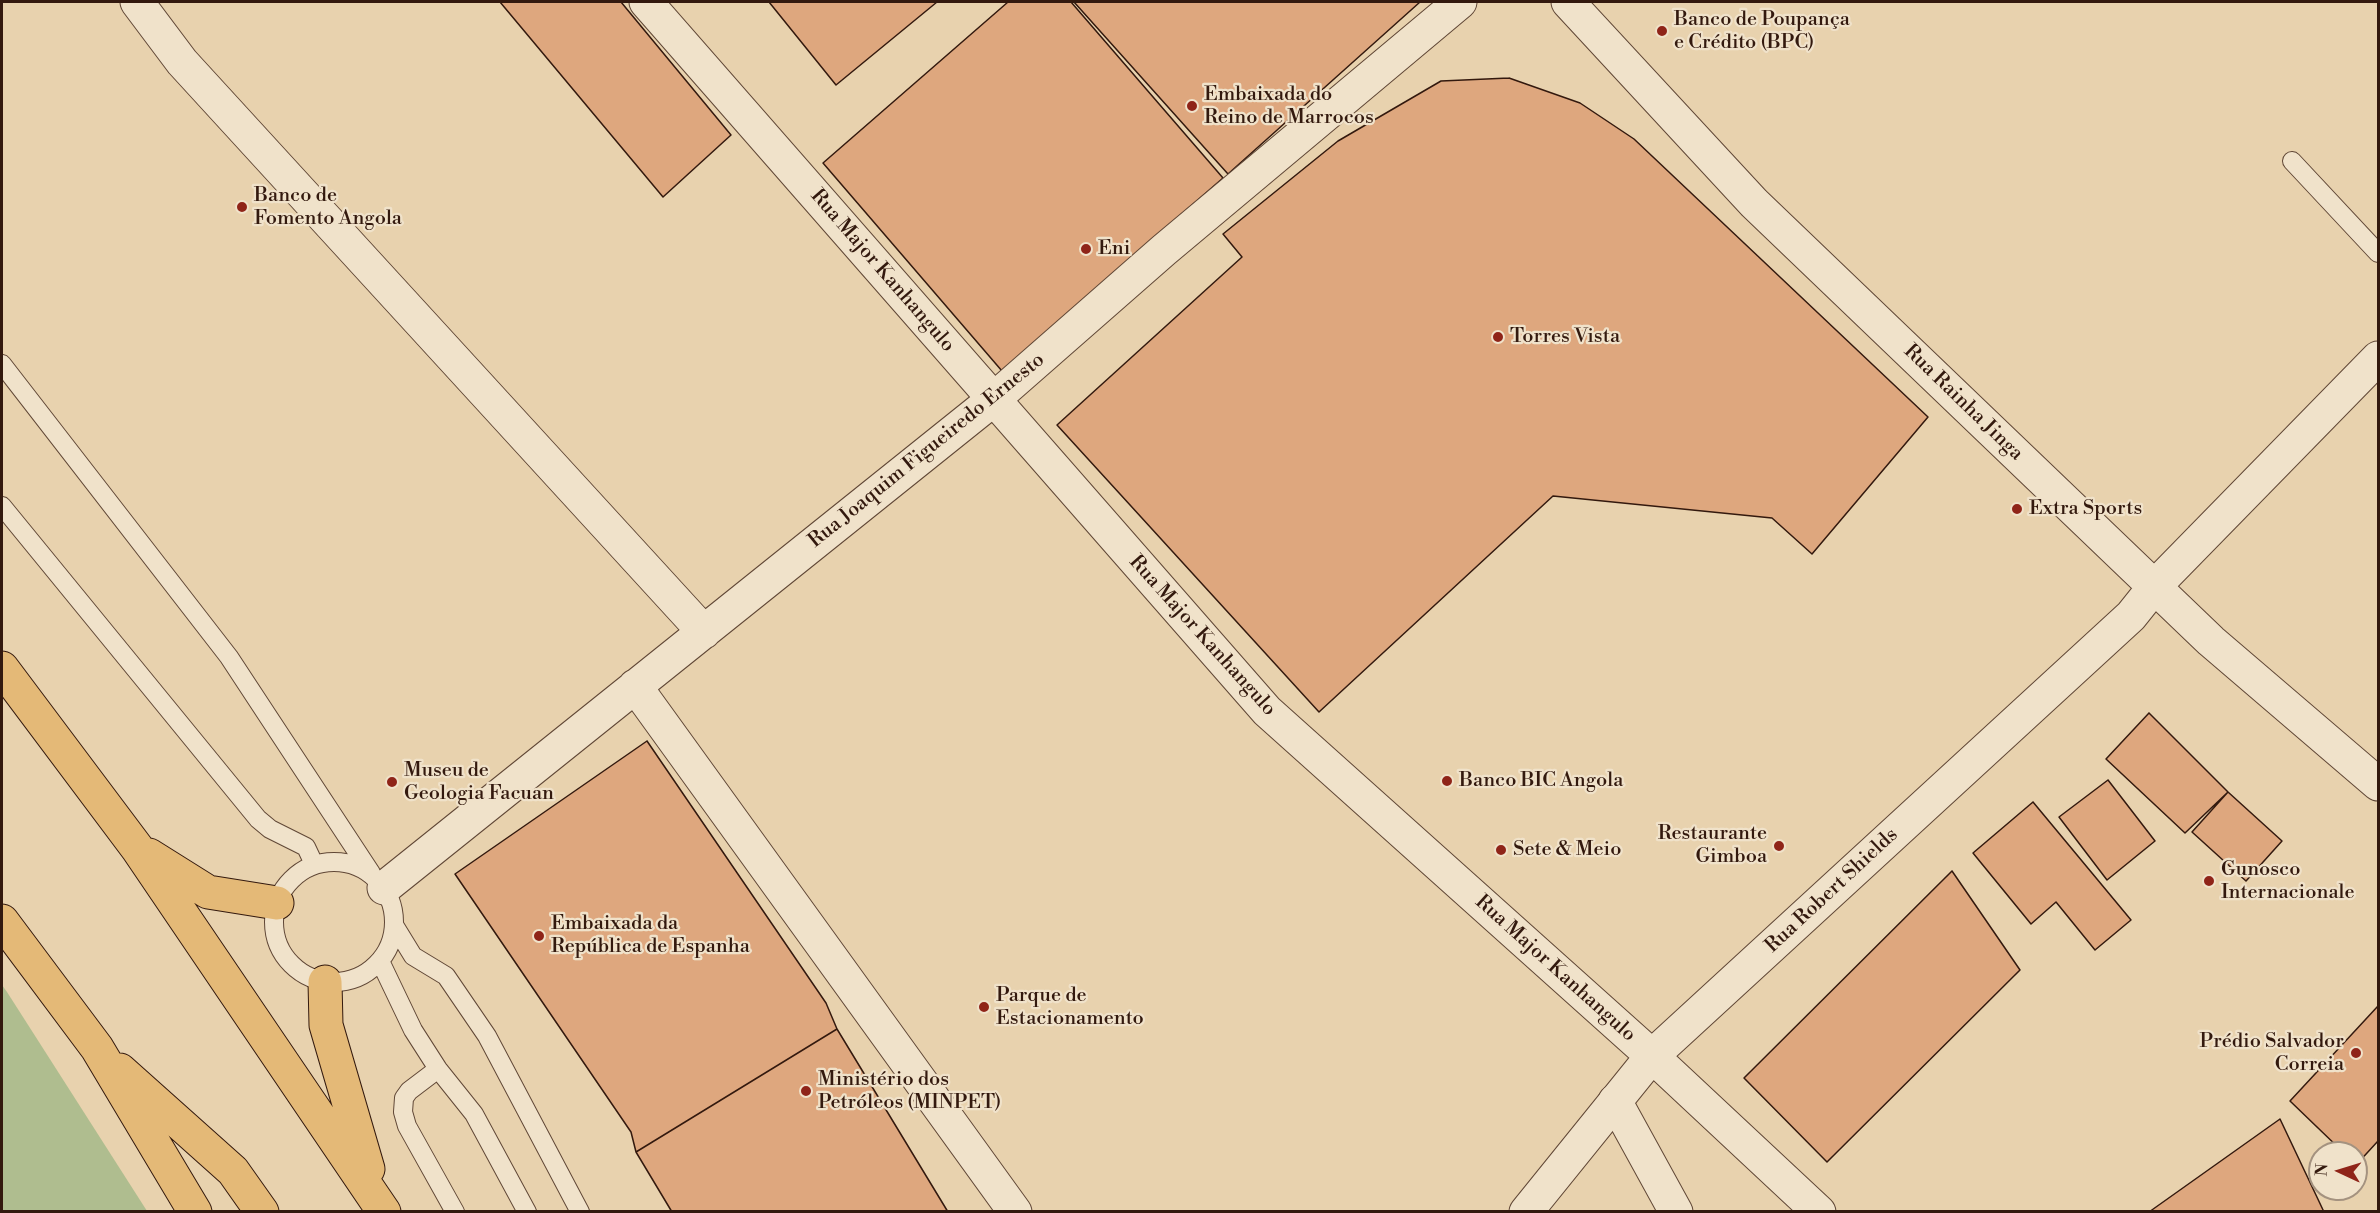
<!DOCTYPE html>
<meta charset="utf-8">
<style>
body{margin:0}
#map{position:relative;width:2380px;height:1213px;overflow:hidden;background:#e8d2ae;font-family:"Libre Bodoni",serif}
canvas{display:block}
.frame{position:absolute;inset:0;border:3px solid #33190e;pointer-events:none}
.north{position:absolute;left:2308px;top:1141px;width:60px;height:60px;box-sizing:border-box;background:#f0e2ca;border:2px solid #a4927f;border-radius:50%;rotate:274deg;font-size:16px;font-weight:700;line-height:24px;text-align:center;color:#33190e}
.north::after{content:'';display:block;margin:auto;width:21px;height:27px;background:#8f2418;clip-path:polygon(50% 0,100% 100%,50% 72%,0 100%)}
</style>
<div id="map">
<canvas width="2380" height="1213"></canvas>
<div class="frame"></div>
<div class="north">N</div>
</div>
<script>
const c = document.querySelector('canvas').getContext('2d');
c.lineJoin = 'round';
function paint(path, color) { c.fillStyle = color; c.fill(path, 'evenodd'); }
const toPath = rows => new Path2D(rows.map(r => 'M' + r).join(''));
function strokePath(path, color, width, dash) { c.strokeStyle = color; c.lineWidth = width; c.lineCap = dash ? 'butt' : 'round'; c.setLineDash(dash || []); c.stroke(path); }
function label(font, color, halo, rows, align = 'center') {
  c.font = font + ' "Libre Bodoni",serif'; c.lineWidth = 4.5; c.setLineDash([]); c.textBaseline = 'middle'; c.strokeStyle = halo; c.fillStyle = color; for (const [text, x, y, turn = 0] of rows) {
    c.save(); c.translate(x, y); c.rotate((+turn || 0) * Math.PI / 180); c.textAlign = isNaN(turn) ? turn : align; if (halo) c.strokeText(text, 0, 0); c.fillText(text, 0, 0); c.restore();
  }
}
paint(toPath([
 [2,985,7,992,147,1211,2,1211]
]), '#afbd8f');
const building = toPath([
 [500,2,621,2,731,135,663,197,500,2],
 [769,2,937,2,836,85,769,2],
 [1008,2,1071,2,1223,178,1002,371,823,163,1008,2],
 [1074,2,1420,2,1228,174,1074,2],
 [1509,78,1580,103,1634,139,1928,417,1812,554,1772,518,1553,496,1319,712,1057,425,1242,257,1223,234,1338,141,1441,81,1509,78],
 [2149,713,2228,792,2185,833,2106,759,2149,713],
 [647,741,826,1003,837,1029,636,1152,631,1132,455,874,647,741],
 [2108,780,2155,841,2107,880,2059,817,2108,780],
 [2228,792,2282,841,2246,881,2192,832,2228,792],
 [2033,802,2131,920,2095,950,2056,902,2031,924,1973,853,2033,802],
 [1952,871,2020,970,1827,1162,1744,1078,1952,871],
 [2378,1006,2378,1141,2356,1165,2356,1153,2344,1153,2290,1101,2378,1006],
 [837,1029,948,1212,672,1212,636,1152,837,1029],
 [2280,1119,2324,1212,2149,1212,2280,1119]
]);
paint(building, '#dea77e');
strokePath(building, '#33190e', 1.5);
const service = toPath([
 [2292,161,2378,253],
 [2,364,229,657,371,873],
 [2,506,258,819,270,829,306,847,314,864],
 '274 922a60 60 0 1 1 120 0a60 60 0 1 1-120 0Z',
 [394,925,413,956,446,976,487,1036,580,1212],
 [380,961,413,1030,438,1069,474,1114,527,1212],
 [438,1069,409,1091,404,1098,403,1112,407,1126,455,1212]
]);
const minor = toPath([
 [137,2,182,62,704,632],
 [2155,586,2378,358],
 [635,686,1015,1212],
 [384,888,994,399,1164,250,1460,2],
 [1615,1101,1676,1212]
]);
const tertiary = toPath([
 [646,2,1267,711,1652,1056,1819,1212],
 [1568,2,1754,203,2211,641,2378,784],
 [1526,1212,1652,1056,2131,616,2155,586]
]);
const primary = toPath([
 [2,668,137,848,384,1212],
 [149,855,208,892,277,903],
 [2,921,97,1048,195,1212],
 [325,982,326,1025,368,1169],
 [120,1070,233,1171,262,1212]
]);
strokePath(service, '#604736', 20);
strokePath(minor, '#604736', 35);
strokePath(tertiary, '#604736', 35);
strokePath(primary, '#33190e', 35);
strokePath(service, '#f0e2ca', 18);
strokePath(minor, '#f0e2ca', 33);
strokePath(tertiary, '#f0e2ca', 33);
strokePath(primary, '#e4b977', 33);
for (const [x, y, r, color] of [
 [1662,31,6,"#8f2418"],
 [1192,106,6,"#8f2418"],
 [242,207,6,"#8f2418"],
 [1086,249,6,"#8f2418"],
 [1498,337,6,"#8f2418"],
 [2017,509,6,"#8f2418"],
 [1447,781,6,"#8f2418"],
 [392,782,6,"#8f2418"],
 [1779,846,6,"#8f2418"],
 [1501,850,6,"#8f2418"],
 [2209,881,6,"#8f2418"],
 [539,936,6,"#8f2418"],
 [984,1007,6,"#8f2418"],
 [2356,1053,6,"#8f2418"],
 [806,1091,6,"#8f2418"]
]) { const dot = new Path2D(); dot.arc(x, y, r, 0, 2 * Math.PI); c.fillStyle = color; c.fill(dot); strokePath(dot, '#f0e2ca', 2); }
label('20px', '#33190e', '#f0e2ca', [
 ["Banco de Poupança",1674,20],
 ["e Crédito (BPC)",1674,43],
 ["Embaixada do",1204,95],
 ["Reino de Marrocos",1204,118],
 ["Banco de",254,196],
 ["Fomento Angola",254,219],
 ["Eni",1098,249],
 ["Torres Vista",1510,337],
 ["Extra Sports",2029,509],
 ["Museu de",404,771],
 ["Geologia Facuan",404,794],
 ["Banco BIC Angola",1459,781],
 ["Restaurante",1767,834,"right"],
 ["Gimboa",1767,857,"right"],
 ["Sete & Meio",1513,850],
 ["Gunosco",2221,870],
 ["Internacionale",2221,893],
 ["Embaixada da",551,924],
 ["República de Espanha",551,947],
 ["Parque de",996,996],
 ["Estacionamento",996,1019],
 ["Prédio Salvador",2344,1042,"right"],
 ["Correia",2344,1065,"right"],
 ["Ministério dos",818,1080],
 ["Petróleos (MINPET)",818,1103]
], 'left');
label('20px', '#33190e', '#f0e2ca', [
 ["Rua Major Kanhangulo",882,271,49],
 ["Rua Rainha Jinga",1963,403,44],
 ["Rua Joaquim Figueiredo Ernesto",927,451,-39],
 ["Rua Major Kanhangulo",1202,636,48],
 ["Rua Robert Shields",1832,891,-43],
 ["Rua Major Kanhangulo",1555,969,42]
]);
</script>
